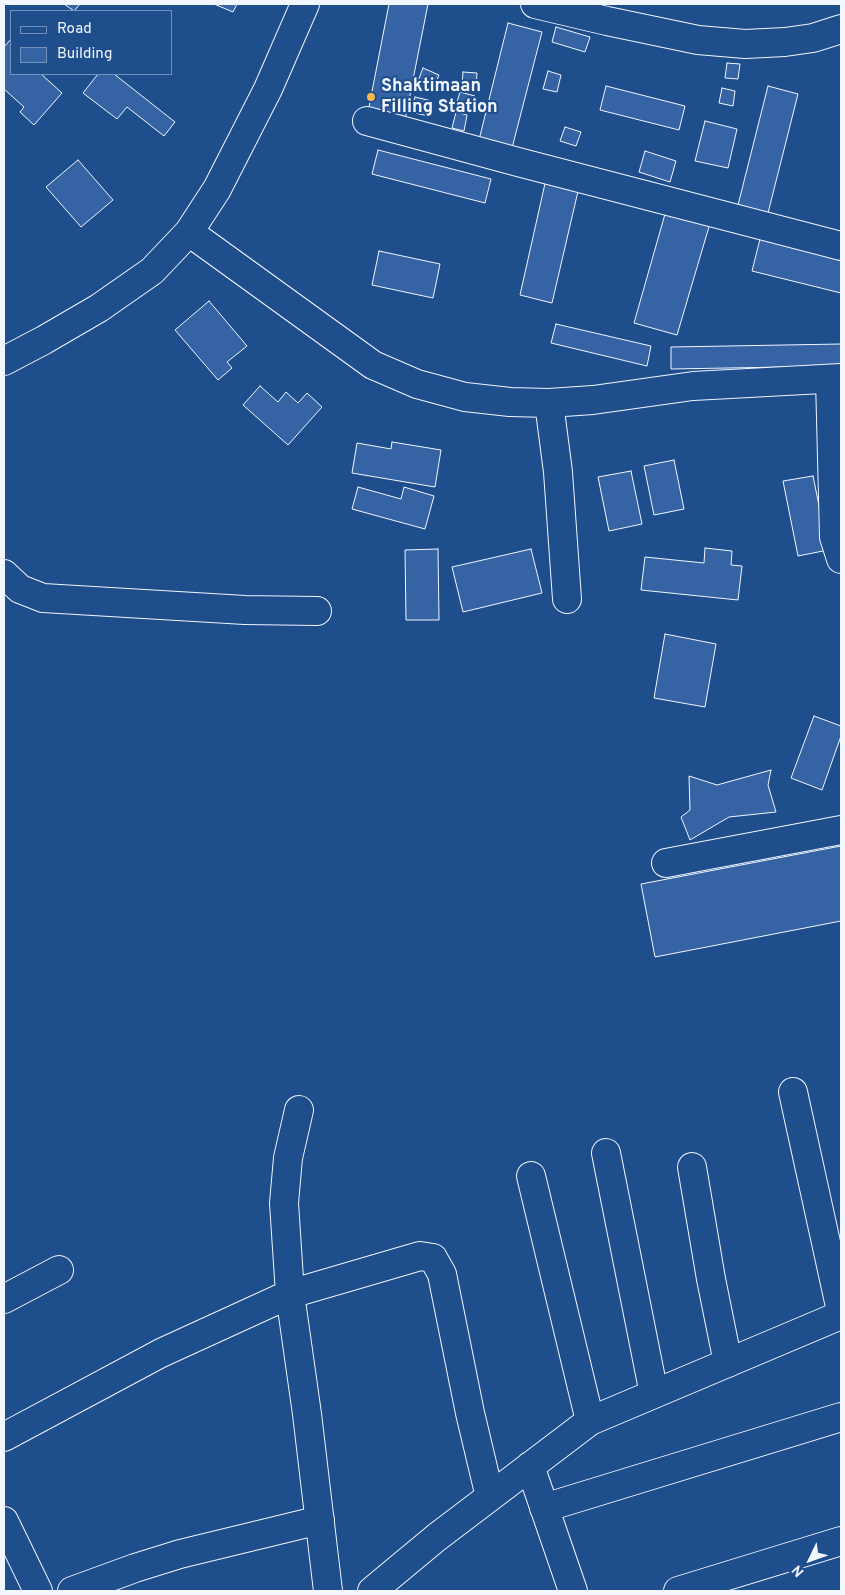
<!DOCTYPE html>
<style>
body{margin:0}
#map{position:relative;width:845px;height:1595px;overflow:hidden;background:#1f4e8c;font-family:Overpass,sans-serif}
canvas{display:block}
.frame{position:absolute;inset:0;border:5px solid #f2f6ff;pointer-events:none}
.legend{position:absolute;left:10px;top:10px;width:162px;height:65px;box-sizing:border-box;background:#1f4e8c;border:1px solid #7391ba;margin:0;padding:6px 9px;list-style:none;font-size:15px;color:#f2f6ff}
.legend li{display:flex;align-items:center;gap:10px;height:25px}
.legend b{width:25px;border:1px solid #7391ba}
.north{position:absolute;left:785px;top:1535px;width:50px;height:50px;-webkit-text-stroke:4px #1f4e8c;paint-order:stroke;rotate:228deg;font-size:14px;font-weight:700;line-height:20px;text-align:center;color:#f2f6ff}
.north::after{content:'';display:block;margin:auto;width:18px;height:22px;background:#f2f6ff;clip-path:polygon(50% 0,100% 100%,50% 72%,0 100%)}
</style>
<div id="map">
<canvas width="845" height="1595"></canvas>
<div class="frame"></div>
<ul class="legend">
<li><b style="height:6px;background:#1f4e8c"></b>Road</li>
<li><b style="height:14px;background:#3563a3"></b>Building</li>
</ul>
<div class="north">N</div>
</div>
<script>
const c = document.querySelector('canvas').getContext('2d');
c.lineJoin = 'round';
function paint(path, color) { c.fillStyle = color; c.fill(path, 'evenodd'); }
const toPath = rows => new Path2D(rows.map(r => 'M' + r).join(''));
function strokePath(path, color, width, dash) { c.strokeStyle = color; c.lineWidth = width; c.lineCap = dash ? 'butt' : 'round'; c.setLineDash(dash || []); c.stroke(path); }
function label(font, color, halo, rows, align = 'center') {
  c.font = font + ' Overpass,sans-serif'; c.lineWidth = 4; c.setLineDash([]); c.textBaseline = 'middle'; c.strokeStyle = halo; c.fillStyle = color; for (const [text, x, y, turn = 0] of rows) {
    c.save(); c.translate(x, y); c.rotate((+turn || 0) * Math.PI / 180); c.textAlign = isNaN(turn) ? turn : align; if (halo) c.strokeText(text, 0, 0); c.fillText(text, 0, 0); c.restore();
  }
}
const building = toPath([
 [64,4,80,4,74,11,64,4],
 [214,4,237,4,233,12,214,4],
 [389,4,428,4,405,120,368,112,389,4],
 [508,23,542,32,512,148,479,140,508,23],
 [556,27,590,37,585,52,552,42,556,27],
 [11,39,11,74,41,74,62,93,34,125,20,112,24,107,4,89,4,47,11,39],
 [727,63,740,64,738,79,725,78,727,63],
 [423,68,439,75,432,92,416,86,423,68],
 [548,71,561,75,557,92,543,89,548,71],
 [463,72,477,73,476,86,462,84,463,72],
 [98,74,114,74,175,122,164,136,127,107,117,119,83,93,98,74],
 [606,86,685,106,679,130,600,110,606,86],
 [768,86,798,94,768,213,738,205,768,86],
 [722,88,735,91,733,106,719,103,722,88],
 [460,92,475,96,472,109,456,105,460,92],
 [415,97,432,101,428,116,411,112,415,97],
 [456,112,467,115,464,131,452,128,456,112],
 [705,121,737,129,728,168,695,161,705,121],
 [565,127,581,132,576,146,560,141,565,127],
 [378,150,491,179,485,203,372,174,378,150],
 [645,151,676,161,670,182,639,172,645,151],
 [78,160,113,200,81,227,46,187,78,160],
 [546,179,579,187,552,303,520,295,546,179],
 [667,207,711,220,677,335,634,323,667,207],
 [760,239,841,259,841,293,752,271,760,239],
 [379,251,440,264,433,298,372,285,379,251],
 [209,301,247,346,227,362,232,368,218,380,175,330,209,301],
 [556,324,651,346,647,366,551,343,556,324],
 [841,344,841,366,671,369,671,347,841,344],
 [260,386,278,402,286,392,298,403,307,393,322,407,288,445,243,405,260,386],
 [392,442,441,450,435,487,352,473,357,443,391,449,392,442],
 [674,460,684,509,654,515,644,466,674,460],
 [631,471,642,524,609,531,598,477,631,471],
 [813,476,828,550,798,556,783,481,813,476],
 [358,487,401,499,404,487,434,496,425,529,352,509,358,487],
 [705,548,732,551,731,565,742,566,738,600,641,590,645,557,704,563,705,548],
 [438,549,439,620,406,620,405,550,438,549],
 [531,549,542,593,463,612,452,567,531,549],
 [665,634,716,644,705,707,654,698,665,634],
 [814,716,841,726,841,736,822,790,791,778,814,716],
 [771,770,768,785,776,812,729,817,690,840,681,817,690,810,689,776,717,785,771,770],
 [841,846,841,921,655,957,641,884,841,846]
]);
paint(building, '#3563a3');
strokePath(building, '#f2f6ff', 1);
const minor = toPath([
 [535,4,607,21,698,40,745,44,785,42,813,38,841,29],
 [367,121,518,162,841,246],
 [189,232,373,365,417,384,465,397,510,402,549,403,593,400,693,386,841,378],
 [4,361,44,340,99,308,152,271,189,232,217,189,268,89,305,4],
 [830,379,834,537,841,559],
 [549,403,558,472,567,599],
 [4,574,20,589,43,598,245,610,317,611],
 [666,863,841,830],
 [793,1092,841,1311],
 [299,1110,288,1158,284,1203,290,1294,307,1414,328,1591],
 [606,1153,654,1394],
 [692,1167,711,1279,728,1363],
 [531,1176,590,1421],
 [4,1299,59,1270],
 [4,1437,161,1353,290,1294,420,1256,433,1258,442,1274,470,1413,490,1497],
 [530,1466,573,1591],
 [544,1508,841,1417],
 [4,1521,38,1591],
 [72,1591,135,1568,180,1554,320,1520],
 [372,1591,437,1537,590,1421,841,1315],
 [678,1591,841,1541]
]);
strokePath(minor, '#f2f6ff', 30);
strokePath(minor, '#1f4e8c', 28);
for (const [x, y, r, color] of [
 [371,97,5,"#ffb74d"]
]) { const dot = new Path2D(); dot.arc(x, y, r, 0, 2 * Math.PI); c.fillStyle = color; c.fill(dot); strokePath(dot, '#1f4e8c', 2); }
label('bold 18px', '#f2f6ff', '#1f4e8c', [
 ["Shaktimaan",381,87],
 ["Filling Station",381,108]
], 'left');
</script>
